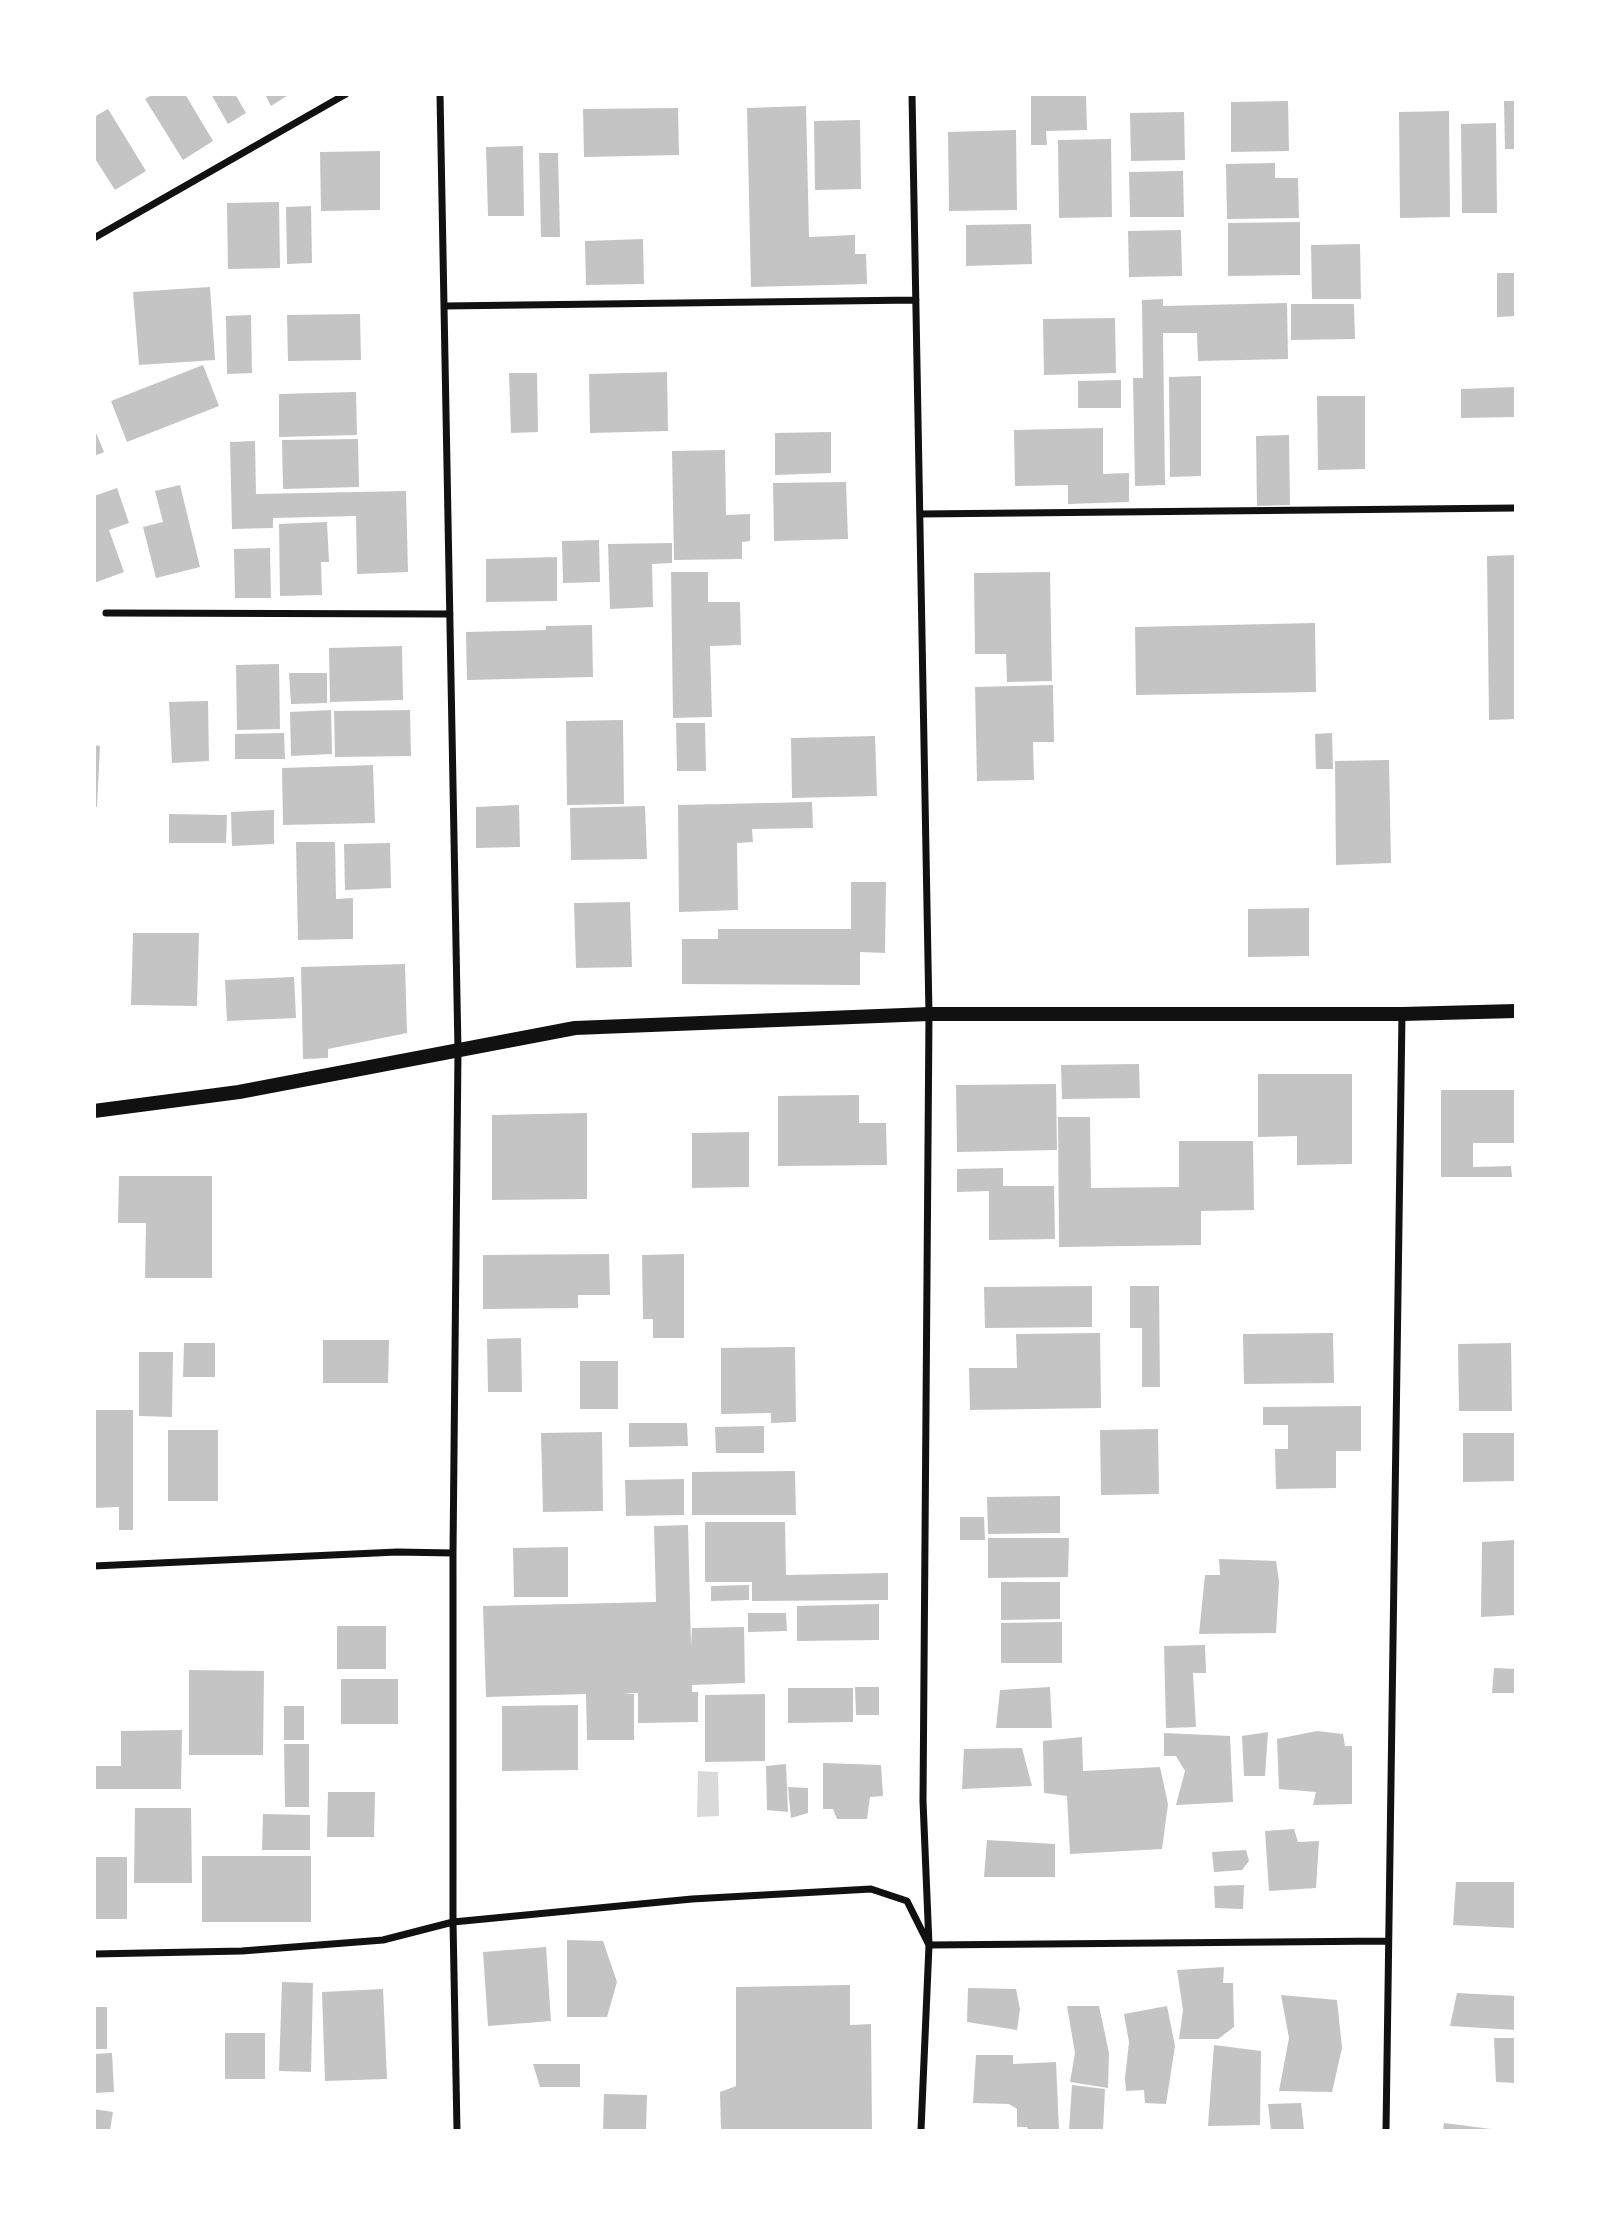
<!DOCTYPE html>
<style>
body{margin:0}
#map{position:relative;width:1610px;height:2225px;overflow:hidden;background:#fff;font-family:Signika,sans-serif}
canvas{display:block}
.frame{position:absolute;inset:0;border:96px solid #fff;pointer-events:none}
</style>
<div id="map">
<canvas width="1610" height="2225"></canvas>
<div class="frame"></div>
</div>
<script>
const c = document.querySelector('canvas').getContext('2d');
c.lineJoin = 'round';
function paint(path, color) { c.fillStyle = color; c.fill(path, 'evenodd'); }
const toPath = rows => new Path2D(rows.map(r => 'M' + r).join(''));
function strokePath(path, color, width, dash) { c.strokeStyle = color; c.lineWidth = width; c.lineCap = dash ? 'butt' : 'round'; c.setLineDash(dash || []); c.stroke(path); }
paint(toPath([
 [698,1771,718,1772,719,1816,697,1817]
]), '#d9d9d9');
paint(toPath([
 [153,94,185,94,213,141,183,160,145,99],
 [211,94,235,94,246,113,228,124],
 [265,94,290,94,271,106],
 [1031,94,1086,94,1087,130,1046,131,1047,145,1031,145],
 [1288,101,1289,151,1231,152,1231,102],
 [1504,101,1516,101,1516,149,1505,149],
 [806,106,809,237,855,235,855,254,866,254,867,284,751,287,747,108],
 [678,108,679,155,584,157,583,109],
 [108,109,146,171,115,190,94,157,94,117],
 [1449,111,1450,217,1400,218,1399,112],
 [1184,112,1185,160,1131,161,1130,113],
 [860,120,861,189,815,190,814,121],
 [1496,123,1497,213,1462,213,1461,124],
 [1016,130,1017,210,949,211,948,132],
 [1111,139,1112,217,1059,218,1058,140],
 [523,146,524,216,488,216,486,147],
 [380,151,380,210,321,211,320,152],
 [539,153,558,153,560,237,541,237],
 [1275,163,1275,178,1298,178,1299,218,1227,219,1226,164],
 [1183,171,1184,217,1130,217,1129,172],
 [279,202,280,268,228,269,227,203],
 [311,206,312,263,287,264,286,207],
 [1300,222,1300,275,1228,276,1228,223],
 [1031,224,1032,264,966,266,966,225],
 [1181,230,1182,276,1129,277,1128,231],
 [643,239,644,284,586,285,585,241],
 [1360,244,1361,299,1312,299,1311,245],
 [1497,273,1516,273,1516,316,1497,317],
 [210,287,215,360,139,365,133,292],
 [1163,299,1163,306,1287,303,1288,359,1198,361,1197,333,1163,333,1165,485,1135,486,1133,378,1143,378,1142,300],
 [1291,304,1354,304,1355,339,1291,340],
 [360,314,361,360,288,361,287,315],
 [251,315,252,373,227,374,226,316],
 [1115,318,1116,373,1044,375,1043,319],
 [203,365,219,406,127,442,111,401],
 [667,372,668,431,590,433,589,374],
 [509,373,537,373,538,432,511,433],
 [1201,376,1201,476,1170,477,1169,377],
 [1121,380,1121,408,1078,408,1078,381],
 [1516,387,1516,417,1461,418,1461,389],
 [356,392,357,435,279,437,279,394],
 [1317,396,1365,396,1365,469,1318,470],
 [94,428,104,452,94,456],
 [1103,428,1103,474,1129,473,1129,502,1068,504,1068,485,1015,486,1014,430],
 [831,432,831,473,775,475,775,433],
 [1289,435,1290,505,1257,506,1256,436],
 [358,439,359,487,283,489,282,440],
 [255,441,256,494,406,491,408,572,357,574,356,516,273,518,273,528,232,529,230,442],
 [725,450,726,515,750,514,750,541,742,542,742,559,674,560,672,451],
 [846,482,848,539,774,541,773,483],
 [180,485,200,567,156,578,143,527,163,522,155,491],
 [117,488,129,523,109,530,124,572,94,583,94,496],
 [327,522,329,562,321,562,322,595,280,596,279,524],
 [599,540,600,582,563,583,562,541],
 [672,543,672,563,652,564,653,607,610,609,608,544],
 [270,548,271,598,235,598,234,549],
 [1516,555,1516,719,1489,720,1487,556],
 [557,557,557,601,486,602,486,559],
 [671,572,708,572,708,602,740,602,741,645,710,646,712,717,673,718],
 [1050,572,1052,681,1007,682,1006,654,975,654,974,573],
 [1315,623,1316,692,1136,695,1135,627],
 [592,625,593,677,467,680,466,632,546,630,546,626],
 [402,646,403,700,330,702,329,648],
 [279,664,280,729,237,730,236,665],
 [289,673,327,673,327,703,291,704],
 [1053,685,1054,742,1033,742,1034,780,977,781,975,687],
 [208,701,209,761,172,763,169,702],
 [331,710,332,754,291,756,290,712],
 [410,710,411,756,335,757,334,711],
 [623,720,624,804,567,805,566,721],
 [676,723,705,723,706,771,677,771],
 [284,733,285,759,235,759,235,734],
 [1332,733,1333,769,1316,769,1315,734],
 [875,736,877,796,792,798,791,738],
 [94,745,100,746,97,807,94,807],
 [1389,760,1391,863,1336,865,1335,761],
 [373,765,375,823,283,825,282,768],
 [812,802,813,828,752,829,753,842,737,843,738,910,679,912,678,805],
 [519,805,520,847,476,848,476,807],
 [645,806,647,859,571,860,570,808],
 [274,810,274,844,232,846,231,812],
 [169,814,227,815,226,843,169,843],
 [296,842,335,842,336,899,353,898,353,939,298,940],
 [390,843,391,888,345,890,344,844],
 [851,882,886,882,885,953,860,952,860,985,682,984,682,939,718,939,718,929,851,929],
 [630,902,632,967,576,968,574,903],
 [1309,908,1309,956,1248,957,1248,909],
 [133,933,199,933,197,1006,131,1005],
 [405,964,407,1033,328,1049,328,1058,303,1059,301,967],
 [294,977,296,1018,227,1021,225,980],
 [1139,1064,1140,1098,1062,1099,1061,1065],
 [1258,1074,1352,1074,1352,1164,1297,1165,1297,1136,1258,1137],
 [1056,1084,1057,1150,957,1152,956,1085],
 [1441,1090,1516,1090,1516,1143,1473,1143,1473,1167,1511,1166,1512,1177,1441,1177],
 [859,1095,859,1123,886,1123,887,1165,778,1166,778,1096],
 [587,1113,587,1199,492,1200,492,1115],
 [1058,1117,1090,1117,1091,1188,1179,1187,1179,1141,1253,1141,1254,1210,1201,1211,1201,1245,1059,1247],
 [749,1132,749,1187,692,1188,692,1133],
 [1003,1168,1003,1186,1054,1186,1055,1239,989,1240,989,1191,957,1192,957,1169],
 [119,1176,212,1176,212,1278,145,1278,146,1223,118,1223],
 [609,1254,610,1295,578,1295,578,1308,483,1309,483,1255],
 [684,1254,684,1338,653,1338,653,1319,643,1319,642,1255],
 [1092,1286,1092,1327,985,1328,984,1287],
 [1130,1286,1159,1286,1160,1387,1142,1387,1142,1328,1130,1328],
 [1100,1333,1101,1408,970,1410,969,1368,1017,1368,1016,1334],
 [1333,1333,1334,1383,1244,1384,1243,1334],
 [521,1338,522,1392,488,1392,487,1339],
 [323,1340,389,1340,388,1383,323,1383],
 [184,1343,215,1343,215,1377,183,1377],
 [1511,1343,1512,1411,1459,1411,1458,1344],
 [795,1347,796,1422,771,1423,771,1413,721,1414,721,1348],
 [139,1352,173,1352,172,1417,139,1416],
 [580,1361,618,1361,618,1409,580,1409],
 [1361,1406,1361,1451,1336,1451,1336,1488,1276,1489,1275,1449,1288,1449,1288,1425,1263,1425,1263,1407],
 [94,1410,133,1410,133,1530,119,1530,119,1507,94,1508],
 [629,1423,687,1423,688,1446,629,1447],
 [764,1426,764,1453,716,1453,715,1427],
 [1158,1429,1159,1494,1101,1495,1100,1430],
 [168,1430,218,1430,218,1501,168,1501],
 [602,1432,603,1511,543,1512,541,1433],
 [1463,1433,1516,1433,1516,1481,1463,1482],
 [795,1471,796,1515,692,1515,692,1472],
 [684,1479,684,1515,626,1516,625,1480],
 [1060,1496,1060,1533,988,1534,987,1497],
 [960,1517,984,1517,985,1540,960,1540],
 [705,1522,785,1522,786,1575,888,1573,888,1600,752,1601,752,1582,705,1582],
 [688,1525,691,1647,692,1628,744,1627,745,1683,692,1685,692,1692,698,1692,698,1722,638,1723,638,1693,623,1693,634,1694,634,1740,587,1740,586,1694,486,1697,483,1606,656,1602,654,1526],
 [988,1538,1069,1538,1068,1577,988,1578],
 [1516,1540,1516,1615,1481,1617,1482,1542],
 [568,1547,568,1597,514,1597,513,1548],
 [1219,1559,1276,1561,1279,1581,1276,1633,1199,1634,1205,1575,1220,1575],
 [1001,1582,1060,1582,1060,1619,1001,1620],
 [749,1585,749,1600,711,1601,711,1586],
 [879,1604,879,1640,797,1641,797,1606],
 [748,1613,786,1613,787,1631,748,1632],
 [1062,1622,1062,1663,1001,1663,1001,1623],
 [337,1626,386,1626,386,1669,337,1669],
 [1205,1645,1206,1673,1193,1673,1196,1727,1166,1728,1164,1646],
 [1494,1668,1516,1669,1516,1693,1492,1693],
 [189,1670,264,1671,263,1755,189,1755],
 [341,1679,398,1679,398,1724,341,1724],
 [855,1687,879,1687,879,1715,856,1715],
 [1050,1687,1052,1728,996,1728,1000,1690],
 [788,1688,853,1688,853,1722,788,1723],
 [765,1694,765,1761,705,1762,705,1695],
 [578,1705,578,1770,502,1771,502,1706],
 [284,1706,304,1706,304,1740,284,1740],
 [182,1730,181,1789,94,1789,94,1766,121,1766,121,1731],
 [1317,1731,1343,1734,1345,1746,1352,1746,1352,1804,1313,1805,1316,1792,1279,1789,1277,1739],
 [1268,1732,1265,1776,1244,1776,1242,1736],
 [1164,1733,1230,1736,1233,1802,1176,1805,1185,1771,1176,1756,1164,1756],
 [1082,1737,1083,1771,1160,1767,1168,1804,1162,1849,1070,1854,1067,1796,1044,1793,1043,1741],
 [284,1744,309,1744,309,1807,285,1807],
 [1022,1748,1032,1786,962,1789,964,1749],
 [823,1763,881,1765,883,1796,870,1797,867,1819,837,1819,833,1809,823,1809],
 [786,1764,788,1812,767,1810,766,1766],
 [788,1787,808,1788,808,1813,791,1818],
 [328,1792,375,1792,374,1837,327,1837],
 [135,1808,191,1808,192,1883,134,1883],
 [263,1814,310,1815,310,1850,262,1850],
 [1294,1829,1298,1842,1319,1841,1316,1888,1269,1891,1265,1831],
 [987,1840,1055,1844,1055,1877,984,1877],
 [1246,1850,1249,1861,1242,1870,1214,1872,1212,1852],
 [202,1856,311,1856,311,1922,202,1922],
 [94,1857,127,1857,127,1919,94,1919],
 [1456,1882,1516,1882,1516,1928,1453,1925],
 [1244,1885,1243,1909,1215,1908,1214,1886],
 [567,1940,603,1941,617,1982,607,2017,567,2017],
 [546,1947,551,2021,488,2026,483,1952],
 [1224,1967,1223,1983,1233,1983,1234,2027,1218,2039,1179,2039,1183,2010,1177,1970],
 [282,1982,313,1983,311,2072,279,2071],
 [850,1985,850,2025,871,2024,872,2130,721,2130,720,2092,736,2086,736,1987],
 [968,1988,1016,1989,1020,2009,1017,2030,967,2022],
 [383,1989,387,2079,325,2081,322,1992],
 [1457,1993,1516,1996,1516,2030,1450,2026],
 [1281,1995,1337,2000,1342,2048,1332,2092,1279,2091,1289,2038],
 [1067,2006,1099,2006,1109,2053,1108,2088,1070,2082,1075,2053],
 [1167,2006,1175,2046,1166,2104,1145,2103,1144,2090,1126,2091,1125,2078,1129,2042,1124,2014],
 [94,2007,107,2007,107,2049,94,2049],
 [225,2033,265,2033,265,2079,225,2079],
 [1494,2038,1516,2038,1516,2083,1496,2082],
 [1214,2045,1261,2051,1260,2125,1208,2126],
 [112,2053,114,2092,94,2093,94,2054],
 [976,2055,1013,2055,1013,2064,1056,2062,1059,2130,1028,2130,1027,2127,1017,2127,1017,2109,1009,2104,973,2103],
 [533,2064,580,2064,580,2087,540,2087],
 [1072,2085,1105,2089,1103,2130,1069,2130],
 [604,2094,647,2095,646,2130,603,2130],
 [1301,2103,1304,2130,1271,2130,1268,2104],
 [94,2109,113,2112,110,2130,94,2130],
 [1444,2123,1491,2129,1491,2130,1443,2130]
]), '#c4c4c4');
strokePath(toPath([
 [440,94,458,1050,453,1553,453,1922,457,2130],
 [912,94,929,1014,923,1801,929,1945,921,2130],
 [94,238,346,94],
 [444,306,916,300],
 [920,514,1516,508],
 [106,613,450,614],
 [94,1566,397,1552,453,1553],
 [94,1954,242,1951,383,1940,453,1922,692,1899,871,1889,907,1901,929,1945,1388,1941],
 [1386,2130,1402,1014]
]), '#111', 7);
strokePath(toPath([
 [94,1111,239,1092,575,1028,929,1014,1402,1014,1516,1011]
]), '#111', 14);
</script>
